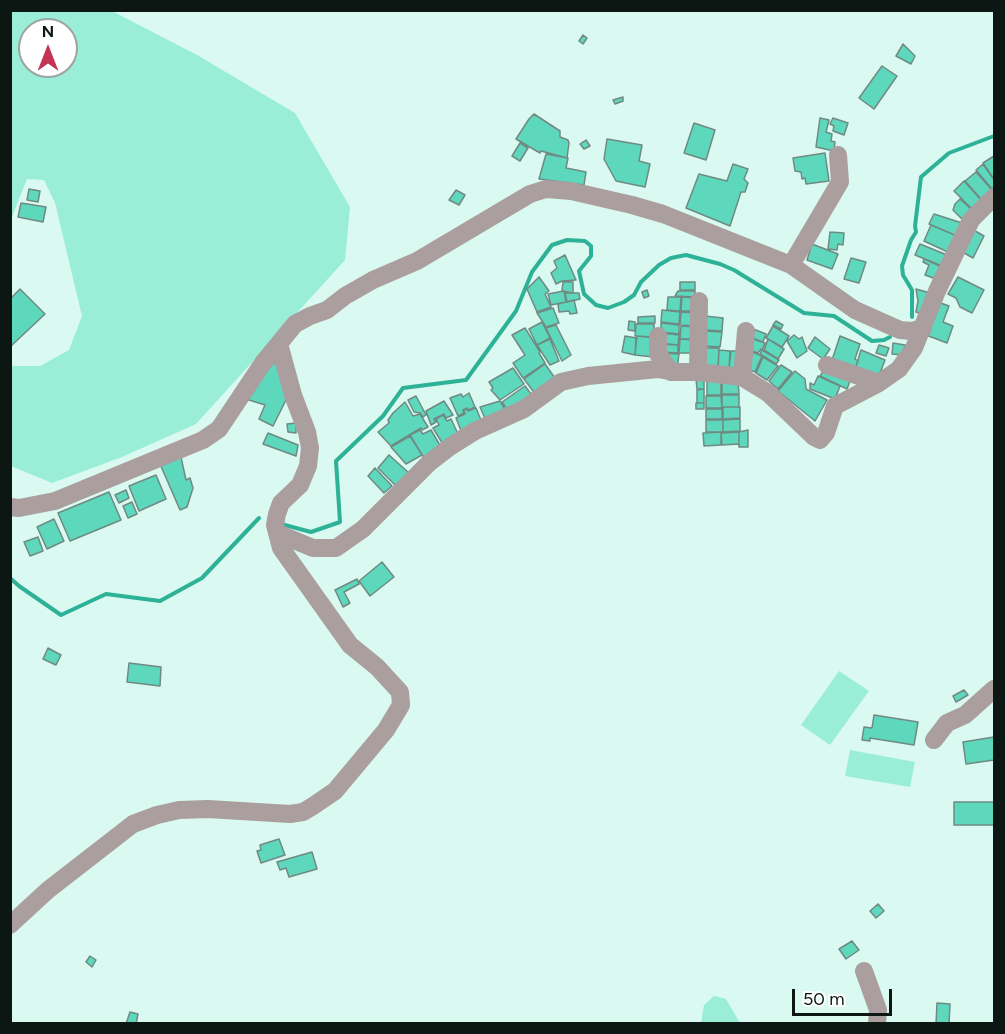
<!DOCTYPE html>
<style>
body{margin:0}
#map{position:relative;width:1005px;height:1034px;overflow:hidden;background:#daf9f0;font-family:Figtree,sans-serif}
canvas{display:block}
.frame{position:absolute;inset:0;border:12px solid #0c1714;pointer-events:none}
.north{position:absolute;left:18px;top:18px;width:60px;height:60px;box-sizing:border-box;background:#fff;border:2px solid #9ea2a1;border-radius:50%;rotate:0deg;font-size:16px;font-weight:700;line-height:24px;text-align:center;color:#0c1714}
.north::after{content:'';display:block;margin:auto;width:21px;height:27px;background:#c33355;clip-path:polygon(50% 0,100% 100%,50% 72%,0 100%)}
.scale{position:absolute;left:792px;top:989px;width:100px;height:27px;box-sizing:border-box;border:3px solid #0c1714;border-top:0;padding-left:8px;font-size:18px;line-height:21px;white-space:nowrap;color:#0c1714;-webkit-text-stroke:4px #fff;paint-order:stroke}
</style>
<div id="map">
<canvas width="1005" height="1034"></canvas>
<div class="frame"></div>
<div class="north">N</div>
<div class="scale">50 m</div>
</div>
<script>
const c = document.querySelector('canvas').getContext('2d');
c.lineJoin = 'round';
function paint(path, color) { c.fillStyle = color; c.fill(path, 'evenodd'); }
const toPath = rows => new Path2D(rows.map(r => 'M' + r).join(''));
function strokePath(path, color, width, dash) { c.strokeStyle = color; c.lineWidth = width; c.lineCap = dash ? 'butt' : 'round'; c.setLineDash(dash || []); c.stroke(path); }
paint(toPath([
 [11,10,112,11,197,55,295,113,350,207,345,260,196,424,122,457,52,483,11,466,11,366,40,366,69,350,82,316,55,203,44,180,27,179,11,219],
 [30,30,66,30,66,66,30,66],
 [839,671,869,691,830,745,801,725],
 [850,750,915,762,910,787,845,776],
 [714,996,726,999,740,1023,701,1023,704,1005]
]), '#9aeed8');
strokePath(toPath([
 [912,317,912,290,903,275,902,266,911,240,916,232,915,226,921,177,949,153,994,136],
 [281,524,311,532,340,522,336,461,383,416,403,388,466,380,516,311,532,272,552,245,567,240,585,241,591,246,591,256,579,271,584,294,596,305,608,308,624,302,634,295,641,282,659,265,671,258,686,255,720,264,734,270,804,313,834,316,872,341,884,340,890,337],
 [10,578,19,586,61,615,106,594,160,601,202,578,259,518]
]), '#2db197', 4);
const building = toPath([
 [583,35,587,38,583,44,579,41,583,35],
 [903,44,915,56,911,64,896,56,903,44],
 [882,66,897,76,874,109,859,98,882,66],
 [623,97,623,101,615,104,613,100,623,97],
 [534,114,560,131,560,137,568,140,569,143,567,158,541,151,540,153,516,139,529,119,534,114],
 [820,118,829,120,826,132,832,134,831,141,835,142,834,151,816,147,820,118],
 [833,118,848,123,844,135,833,131,834,126,830,124,833,118],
 [694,123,715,130,706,160,684,153,694,123],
 [607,139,642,145,639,161,650,164,645,187,616,181,604,159,607,139],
 [586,140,590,146,584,149,580,144,586,140],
 [520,143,528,148,520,161,512,156,520,143],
 [825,153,829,181,806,184,805,178,802,179,801,172,795,171,793,158,825,153],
 [546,154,568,158,566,168,586,172,584,185,539,179,546,154],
 [994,156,994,179,983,163,994,156],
 [733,164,748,169,744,179,748,183,745,192,741,192,730,226,686,208,699,174,727,181,733,164],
 [983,164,994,180,994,187,992,189,976,170,983,164],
 [976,172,992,190,981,199,965,181,976,172],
 [964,181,981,200,972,209,954,191,964,181],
 [29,189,40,191,38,202,27,200,29,189],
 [456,190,465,195,459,205,449,200,456,190],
 [960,199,971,209,962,219,953,210,955,204,960,199],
 [21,203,46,207,43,222,18,217,21,203],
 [934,214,962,223,957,236,929,224,934,214],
 [931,225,957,236,950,253,924,241,931,225],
 [970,228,984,236,973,258,959,250,970,228],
 [830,232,844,233,843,245,838,244,837,250,828,249,830,232],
 [812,244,838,254,832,269,807,260,812,244],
 [920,244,947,255,942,266,915,255,920,244],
 [565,255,576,280,562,281,556,284,551,273,557,268,554,261,565,255],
 [851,258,866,262,859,283,844,279,851,258],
 [924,259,942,267,936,279,925,275,929,265,923,262,924,259],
 [539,277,549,291,545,294,551,307,537,312,527,289,539,277],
 [958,277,984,290,972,313,960,307,956,298,948,294,958,277],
 [563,282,573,282,573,293,562,291,563,282],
 [680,282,695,282,695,290,680,290,680,282],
 [20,289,45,314,10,347,10,299,20,289],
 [916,289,930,293,922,314,916,312,918,301,916,289],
 [647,290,649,296,644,298,642,292,647,290],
 [564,291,566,302,551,305,548,294,564,291],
 [678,291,695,291,695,297,675,296,678,291],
 [565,293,579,293,580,299,567,302,565,293],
 [668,297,681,297,680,311,667,310,668,297],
 [682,297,696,298,696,311,681,311,682,297],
 [574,300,577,313,570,314,569,311,559,312,558,304,574,300],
 [938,302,949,306,943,322,953,326,947,343,926,335,938,302],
 [553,308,559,323,546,327,537,313,553,308],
 [662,310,680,312,679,324,661,322,662,310],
 [681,312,696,313,696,326,680,325,681,312],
 [655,316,655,323,638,323,638,317,655,316],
 [705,316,723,318,722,331,705,330,705,316],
 [629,321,635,322,635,331,628,330,629,321],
 [776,321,783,325,781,329,773,325,776,321],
 [542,322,550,338,537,345,529,329,542,322],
 [661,323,679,325,679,334,661,332,661,323],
 [636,324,654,324,654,337,635,336,636,324],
 [556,325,571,355,562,361,546,328,556,325],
 [681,326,696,327,696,339,680,339,681,326],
 [773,326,789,336,782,347,766,338,773,326],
 [748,327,766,334,763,342,747,336,748,327],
 [525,328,540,352,539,353,545,363,523,378,513,363,525,355,512,335,525,328],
 [705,331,722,332,720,347,704,346,705,331],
 [661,333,679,335,678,345,660,343,661,333],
 [794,335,799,339,802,337,807,351,797,358,787,341,794,335],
 [625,336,636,338,635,355,622,352,625,336],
 [637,336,656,338,654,357,635,355,637,336],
 [840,336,860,344,855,359,858,361,853,373,831,363,840,336],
 [747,337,765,343,762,350,761,349,758,353,746,349,747,337],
 [815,337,830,349,823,359,808,348,815,337],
 [550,339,559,361,550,365,537,345,550,339],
 [680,339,695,340,694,353,679,353,680,339],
 [768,339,784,349,778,359,764,350,768,339],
 [893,343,905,345,902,355,892,354,893,343],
 [659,344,678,345,678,353,660,352,659,344],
 [879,345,889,348,886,356,876,353,879,345],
 [704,348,719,348,718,367,703,366,704,348],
 [719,350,730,351,729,369,718,368,719,350],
 [762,350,779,360,776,364,760,354,762,350],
 [861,350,885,360,877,381,854,373,861,350],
 [731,351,742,351,741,369,729,368,731,351],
 [750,351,762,356,755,372,743,367,750,351],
 [660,353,679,354,677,369,660,353],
 [763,357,778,366,767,380,756,373,763,357],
 [271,360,278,366,287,398,273,426,259,419,265,405,246,399,271,360],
 [545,364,557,381,536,395,524,379,545,364],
 [781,365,792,372,778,389,769,381,781,365],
 [827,366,852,376,847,389,820,376,827,366],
 [513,368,524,384,500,400,491,390,493,388,489,382,513,368],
 [795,371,805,379,806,389,827,400,815,421,778,391,795,371],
 [818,376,840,386,835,399,810,389,810,383,814,385,818,376],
 [696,379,704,379,704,389,697,389,696,379],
 [722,380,738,380,739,394,722,394,722,380],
 [707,381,721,381,721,395,707,395,707,381],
 [525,386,534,398,510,414,502,402,525,386],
 [704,389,704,403,697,403,697,390,704,389],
 [469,393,475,407,469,410,467,408,463,410,464,413,458,416,450,398,461,394,463,397,469,393],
 [722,395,739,395,739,407,722,407,722,395],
 [416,396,426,415,423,417,420,413,414,412,408,400,416,396],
 [706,396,721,396,722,408,706,408,706,396],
 [444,401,453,415,446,418,444,414,434,419,436,422,431,425,426,411,444,401],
 [500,401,508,415,487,423,480,407,500,401],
 [405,402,413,416,420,414,428,427,422,430,421,428,391,446,378,432,389,423,388,420,393,413,405,402],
 [696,403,704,403,704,409,696,409,696,403],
 [723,407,740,407,740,418,723,419,723,407],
 [476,408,483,425,462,433,456,418,465,414,464,410,467,409,468,411,476,408],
 [706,409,722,409,722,419,706,419,706,409],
 [443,415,447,421,451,419,459,436,444,446,433,428,439,425,436,419,443,415],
 [740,419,740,431,723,432,723,420,740,419],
 [706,420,723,420,723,432,706,432,706,420],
 [296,423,296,433,288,432,287,424,296,423],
 [420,430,423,434,431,430,441,447,424,458,410,435,420,430],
 [748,430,748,447,739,447,739,432,748,430],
 [721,432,721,445,704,446,703,433,721,432],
 [739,432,739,444,722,445,721,433,739,432],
 [268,433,298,445,296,456,263,444,268,433],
 [410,436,422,455,406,464,391,447,410,436],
 [389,455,409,473,397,487,378,468,389,455],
 [181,457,186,480,190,478,193,488,187,507,180,510,160,464,181,457],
 [375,468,392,486,384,493,368,476,375,468],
 [156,475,166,499,139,511,129,486,156,475],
 [126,490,129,498,119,503,115,495,126,490],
 [109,492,121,520,70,541,58,513,109,492],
 [132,502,137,514,128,518,123,506,132,502],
 [54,519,64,541,47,549,37,527,54,519],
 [38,537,43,551,30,556,24,542,38,537],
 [382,562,394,577,370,596,359,581,382,562],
 [357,579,359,584,344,592,350,603,343,607,335,590,357,579],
 [48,648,61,655,56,665,43,659,48,648],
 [129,663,161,667,160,686,127,682,129,663],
 [964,690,968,695,956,702,953,696,964,690],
 [874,715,918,722,914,745,870,738,870,741,862,740,864,727,872,728,874,715],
 [994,737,994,760,966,764,963,742,994,737],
 [954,802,994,802,994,825,954,825,954,802],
 [279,839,285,855,261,863,257,851,261,850,260,845,279,839],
 [312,852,317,869,289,877,286,868,280,870,277,862,312,852],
 [878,904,884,911,876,918,870,911,878,904],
 [852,941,859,950,846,959,839,949,852,941],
 [90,956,96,960,92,967,86,962,90,956],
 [937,1003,950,1004,949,1024,936,1024,937,1003],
 [130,1012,138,1014,136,1024,126,1024,130,1012]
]);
paint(building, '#5ed8bc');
strokePath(building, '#6f8a82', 1.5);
strokePath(toPath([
 [791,265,840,182,838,155],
 [658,336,658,354,671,372],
 [827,365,879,383],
 [698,372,699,301],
 [742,377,746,331],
 [10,507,19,508,55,501,203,440,219,429,263,363,295,324,310,316,327,310,345,296,373,280,417,261,530,194,546,189,571,191,632,205,663,214,791,265,855,310,900,330,912,331,923,328],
 [277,533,313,548,336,548,363,529,429,463,451,446,475,431,524,409,561,382,588,376,658,369,674,372,698,372,742,377,768,393,814,437,820,440,826,433,835,406,879,383,899,369,914,348,937,291,971,220,994,197],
 [934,740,947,723,965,715,994,689],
 [10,925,48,890,133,824,157,815,179,810,208,809,290,814,303,812,313,806,335,791,386,730,401,705,400,692,377,667,350,645,281,548,275,525,277,514,281,503,300,485,308,466,310,448,307,432,293,395,279,344],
 [864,971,878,1010,877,1024]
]), '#ab9e9f', 18);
</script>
